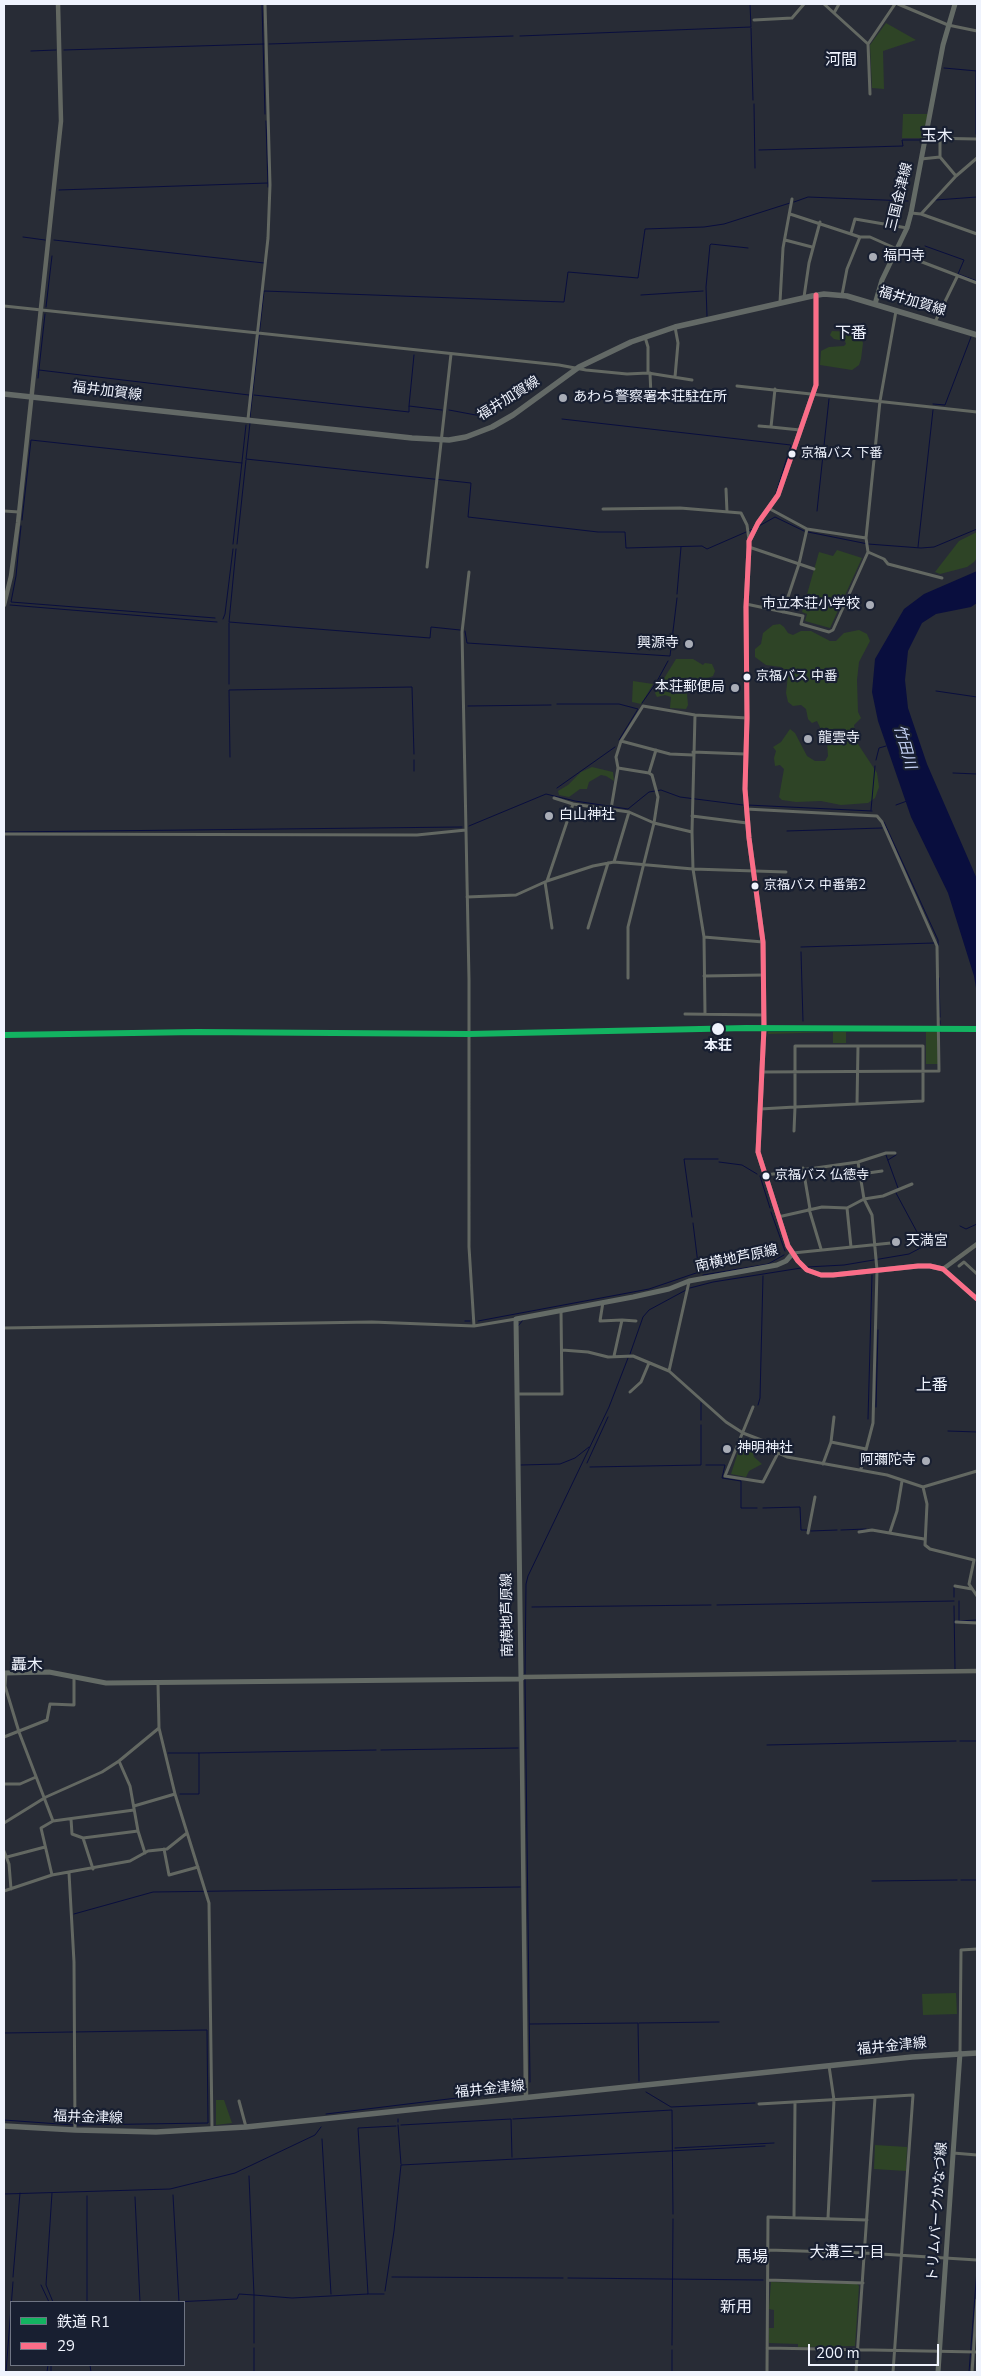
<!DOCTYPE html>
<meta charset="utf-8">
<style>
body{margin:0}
#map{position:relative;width:981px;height:2376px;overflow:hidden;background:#282c36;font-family:"Nunito Sans","Noto Sans JP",sans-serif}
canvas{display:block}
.frame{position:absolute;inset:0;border:5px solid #eff3fd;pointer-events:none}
.legend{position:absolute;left:10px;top:2301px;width:175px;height:65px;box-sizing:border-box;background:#181f31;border:1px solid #6e7483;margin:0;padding:6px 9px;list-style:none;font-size:15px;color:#eff3fd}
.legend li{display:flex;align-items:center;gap:10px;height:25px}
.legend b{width:25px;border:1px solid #6e7483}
.scale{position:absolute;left:808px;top:2344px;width:131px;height:22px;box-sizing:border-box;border:2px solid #eff3fd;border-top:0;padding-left:6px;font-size:15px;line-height:18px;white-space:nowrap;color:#eff3fd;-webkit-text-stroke:4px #181f31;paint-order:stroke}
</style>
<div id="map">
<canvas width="981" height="2376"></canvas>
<div class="frame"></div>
<ul class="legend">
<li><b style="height:6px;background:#13b361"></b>鉄道 R1</li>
<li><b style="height:6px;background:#fb6d88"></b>29</li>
</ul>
<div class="scale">200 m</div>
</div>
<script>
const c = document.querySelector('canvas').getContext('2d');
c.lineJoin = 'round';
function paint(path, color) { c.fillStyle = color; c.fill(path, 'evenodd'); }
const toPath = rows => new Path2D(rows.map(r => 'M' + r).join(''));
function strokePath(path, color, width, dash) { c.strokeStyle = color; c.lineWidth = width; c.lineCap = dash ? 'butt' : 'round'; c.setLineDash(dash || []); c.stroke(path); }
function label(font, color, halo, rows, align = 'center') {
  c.font = font + ' "Nunito Sans","Noto Sans JP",sans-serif'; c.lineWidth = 4.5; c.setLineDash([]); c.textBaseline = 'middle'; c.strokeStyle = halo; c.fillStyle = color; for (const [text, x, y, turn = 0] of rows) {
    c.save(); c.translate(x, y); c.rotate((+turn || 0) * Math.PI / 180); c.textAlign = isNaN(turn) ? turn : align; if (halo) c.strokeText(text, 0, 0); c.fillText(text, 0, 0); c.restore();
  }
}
paint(toPath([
 [886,23,916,40,883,51,884,89,872,88,870,45],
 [903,114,928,114,922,138,902,138],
 [832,331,855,332,860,334,863,343,861,359,859,365,852,370,820,365,821,351,829,347,844,346,846,344,845,341,834,339,830,335],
 [977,532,977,558,974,562,967,567,940,574,935,572,959,541],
 [837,550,862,558,830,628,805,621,807,614,802,612,819,552,833,556],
 [780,624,784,627,788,633,793,635,801,631,811,631,830,641,836,641,844,633,859,630,867,634,870,641,859,662,857,680,858,712,861,718,854,725,856,741,877,773,879,787,875,798,868,803,841,805,821,801,796,802,782,800,779,797,784,769,780,765,775,766,774,758,776,751,773,747,781,742,790,729,795,733,807,756,815,761,825,761,828,756,827,742,817,721,812,723,808,719,806,709,801,705,793,706,788,702,786,693,788,675,786,670,781,667,766,665,755,657,755,649,761,644,763,633,773,625],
 [676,659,693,659,703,665,705,663,712,664,715,671,713,676,695,683,687,694,688,705,686,709,670,708,671,697,665,695,657,697,655,693],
 [633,681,653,684,641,704,632,702],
 [592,767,613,772,614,781,606,776,601,775,589,782,587,789,580,789,569,797,559,795,558,791,568,785,581,772],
 [937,1027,938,1064,926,1064,926,1032,846,1032,846,1043,833,1043,833,1032,768,1034,768,1030],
 [741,1443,750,1444,754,1457,762,1464,749,1471,746,1477,731,1474],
 [956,1993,957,2014,923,2015,922,1994],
 [216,2100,224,2100,232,2123,216,2125],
 [875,2145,907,2147,906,2171,874,2169],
 [771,2282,857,2284,859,2286,855,2346,798,2347,798,2344,769,2343,769,2328,774,2328,774,2310,769,2309]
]), '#2e4426');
paint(toPath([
 [977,571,977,603,971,607,936,614,922,623,908,651,905,680,908,708,927,764,977,879,977,994,974,976,948,893,911,817,878,721,872,692,875,659,904,609,924,594]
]), '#090e3e');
strokePath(toPath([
 [262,4,265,114],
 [751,28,753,100],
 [520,36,751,27,750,4],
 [269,44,513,36],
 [64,50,264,44],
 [31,51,56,50],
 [944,68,977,71],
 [754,104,755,168],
 [266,121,268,187],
 [976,134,976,71],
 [759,150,903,146,902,140,922,140],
 [59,190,268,183],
 [936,200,977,197],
 [794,202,808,197,908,201],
 [23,237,45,240],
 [54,240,264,263],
 [925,246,964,260,958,274,977,281],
 [641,295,703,291],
 [46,307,52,256],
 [707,316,706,287,710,245,711,244,748,248],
 [39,370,249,395],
 [38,378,45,314],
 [254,395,409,412,409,406,442,410],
 [933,404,945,405,971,337],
 [409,406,414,355],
 [449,410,481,416],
 [250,417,264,291,564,302,568,272,638,278,645,229,704,227,724,224,790,203],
 [562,419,791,445,776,493],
 [250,423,246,459,471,483,468,517,598,532,625,532,626,548,702,546,707,549,753,529],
 [817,511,829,399],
 [22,520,31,440,242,463],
 [21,526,16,576,11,602,215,618],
 [759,526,775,517,804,531],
 [808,532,868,544,921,548,934,547,977,529],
 [233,544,246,425],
 [237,544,246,460],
 [918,547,933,410],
 [236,549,229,622,430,638,431,627,460,630],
 [677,594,681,547],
 [10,605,217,622],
 [223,619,225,614,233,549],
 [465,631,467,643,670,656,677,598],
 [229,684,229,623],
 [936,691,977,697],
 [642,703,656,683,668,661],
 [557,704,619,704,638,709,619,740],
 [468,706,551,705],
 [230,757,229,690,412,687,414,754],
 [876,760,879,748,886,746],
 [414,771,414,760],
 [953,773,977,774],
 [557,788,615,747],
 [747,805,872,811],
 [896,805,907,801],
 [871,810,875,766],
 [884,822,938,940,938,946],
 [469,826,546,794,575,801,628,809,649,792,661,790,680,797,743,805],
 [787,831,882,828],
 [4,832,462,827],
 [801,947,934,943],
 [801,952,803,1021],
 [939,978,940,1017],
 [940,1021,940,1024],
 [940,1027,940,1032],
 [768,1031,936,1031],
 [886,1155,898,1188],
 [888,1160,896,1155],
 [719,1162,742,1165,757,1174],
 [760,1176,770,1208],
 [896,1193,917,1232],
 [771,1212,785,1251],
 [692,1217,684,1159,718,1159],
 [960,1226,966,1229,977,1224],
 [807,1267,844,1265,909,1254,947,1234],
 [703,1275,768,1264,784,1255],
 [690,1288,713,1282,801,1268],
 [465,1321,470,1321],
 [478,1321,649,1289,699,1272,693,1223],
 [518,1326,523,1320],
 [630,1354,643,1317,649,1310,686,1290],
 [701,1403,701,1420],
 [758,1405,760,1398,763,1276],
 [876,1407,878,1330],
 [868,1419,872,1275],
 [948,1431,977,1432],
 [587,1463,608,1417],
 [521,1465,560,1464,575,1458,589,1447],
 [706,1465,725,1465,722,1478,741,1481,741,1508,757,1508],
 [590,1467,701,1465,701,1425],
 [763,1508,800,1507,801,1530,807,1530],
 [841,1530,866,1529],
 [811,1531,837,1530],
 [954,1597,954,1588],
 [959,1601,959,1621,977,1620],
 [717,1605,954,1601],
 [954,1606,955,1669],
 [532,1607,711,1605],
 [525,1674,526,1584,528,1576,609,1407,628,1358],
 [525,1678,530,2082],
 [960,1741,977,1741],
 [767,1745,956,1741],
 [381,1750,518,1748],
 [168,1753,199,1753,199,1794,180,1794],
 [199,1753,376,1750],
 [961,1880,977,1880],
 [872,1881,957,1880],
 [74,1914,153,1892,520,1887],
 [639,2023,719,2022],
 [530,2024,638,2023,639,2081],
 [4,2033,207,2030,208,2123,77,2125],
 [646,2092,671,2107,755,2103],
 [326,2114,522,2090],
 [398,2119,398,2122],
 [513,2119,672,2110,673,2214],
 [4,2120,73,2125],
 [398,2125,401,2164],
 [401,2125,511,2119,512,2157],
 [322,2139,331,2294],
 [675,2148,774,2143],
 [52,2193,46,2285,53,2302],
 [4,2194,170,2189,235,2173,315,2135,321,2127],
 [173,2195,179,2302],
 [87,2196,87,2302],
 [135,2197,140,2302],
 [13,2277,20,2193],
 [392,2277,563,2278],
 [568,2278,763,2280],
 [41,2285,49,2302],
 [385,2291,394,2231,401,2165,765,2146],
 [368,2294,384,2294],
 [174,2302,237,2299,239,2294,254,2295,249,2176],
 [254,2343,254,2295,292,2298,368,2294,358,2128,396,2126],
 [672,2345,673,2219],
 [90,2365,91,2372],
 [6,2372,13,2282],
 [47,2372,48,2365],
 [51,2372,51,2365],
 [254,2372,254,2348],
 [672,2372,672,2350],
 [969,2372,977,2270]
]), '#090e3e', 1);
strokePath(toPath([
 [824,4,868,44,870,94],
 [898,4,948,25,977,31],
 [834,13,839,4],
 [754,20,792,18,804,4],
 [868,44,895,4],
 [926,138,977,139],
 [940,138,940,157,956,176],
 [921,159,940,157],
 [911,213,921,214,956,176,977,158],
 [790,214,860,237,870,237,897,249],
 [921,214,977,234],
 [851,233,855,219,907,228],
 [785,240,812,247],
 [896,252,977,283],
 [842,295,847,269,860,237],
 [804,297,809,263,820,222],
 [780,302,783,248,792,199],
 [4,306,559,365,586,370,627,374,648,373,692,380],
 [935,322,957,277],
 [645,337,648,347,648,373],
 [650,373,651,396],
 [675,377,678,343,675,327],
 [737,386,977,412],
 [775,389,771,427,800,430],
 [248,419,268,238,270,185,265,4],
 [759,426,771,427],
 [726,489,727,512],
 [603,509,680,508,741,513,747,525,749,540],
 [770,509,807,529,866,538,880,401,896,311],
 [4,511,19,512],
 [866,538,868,552,884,559,888,564,942,578],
 [749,547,814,569],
 [427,567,451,354],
 [469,572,462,632,469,980,469,1247,474,1326],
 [746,604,803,616,801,624,829,632,833,630,868,552],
 [783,612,799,564,807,529],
 [695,715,692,832,693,869,704,937,705,1014],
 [621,741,670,754,693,755],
 [693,752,745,754],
 [618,768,649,773,652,775,658,797,654,823,628,927,628,978],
 [649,773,656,750],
 [554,798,573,804,629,812,654,823,692,832],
 [611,809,618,768,616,757,621,741,643,706,695,715,747,718],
 [746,809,877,816,882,822,937,946,939,1071,762,1072],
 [692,816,747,823],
 [4,834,417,835,466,830],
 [614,862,629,812],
 [547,881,573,804],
 [545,882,552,928],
 [467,897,516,895,547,881,593,866,614,862,693,869,786,872],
 [588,928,608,863],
 [704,937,763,942],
 [704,976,764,975],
 [685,1014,764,1015],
 [857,1104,858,1046],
 [760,1109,795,1107,857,1104,923,1101,923,1046,795,1046,795,1107,794,1131],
 [858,1162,864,1199,872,1215,877,1270,873,1423,861,1469],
 [803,1168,810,1209],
 [861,1174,882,1171],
 [766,1175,858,1162,886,1153,895,1153],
 [847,1208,851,1247],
 [809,1209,821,1249],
 [778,1217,822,1207,847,1208,864,1199,883,1196,912,1184],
 [793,1253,891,1243],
 [959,1266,964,1262,977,1274],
 [603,1302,600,1321,622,1320],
 [4,1328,372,1322,474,1326,516,1319],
 [562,1350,588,1352,608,1357,633,1356,669,1371,726,1422,743,1433,769,1443,778,1453,787,1457,887,1475,923,1487,977,1471],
 [614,1356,622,1320,636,1321],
 [669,1371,689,1282],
 [630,1392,641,1382,649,1363],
 [517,1394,562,1394,561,1310],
 [753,1407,725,1476,763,1482,778,1453],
 [831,1442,834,1417],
 [823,1464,831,1442,866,1449],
 [923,1487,927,1504,925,1545,930,1549,974,1560,969,1584,977,1596],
 [859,1532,872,1530,924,1539],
 [890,1532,897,1511,902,1481],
 [808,1533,815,1497],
 [955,1586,972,1589],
 [956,1622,977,1623],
 [6,1673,5,1686,19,1732,53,1821],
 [158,1683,159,1728,175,1794,209,1903,212,2129],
 [4,1737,47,1720,50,1704,74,1705,74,1677],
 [119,1761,130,1786,138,1831,145,1853],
 [4,1784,20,1784,36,1777],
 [134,1806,175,1794],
 [71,1819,72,1834,83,1838,93,1869],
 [4,1823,46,1797,102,1772,119,1761,159,1728],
 [83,1838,138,1831],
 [164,1849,169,1875,198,1867],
 [4,1851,9,1864,11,1889],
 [7,1857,45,1847],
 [69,1873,74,1962,75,2130],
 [52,1875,41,1828,53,1821,134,1810],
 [4,1891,52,1875,130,1861,148,1851,167,1849,187,1833],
 [960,2053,961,1950,977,1949],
 [239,2101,246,2127],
 [759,2104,913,2095,893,2372],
 [953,2153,977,2155],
 [794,2217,795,2102],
 [828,2218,834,2100,829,2066],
 [768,2250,865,2253,977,2260],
 [768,2280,863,2283],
 [767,2348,977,2352],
 [767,2372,768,2217,867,2220],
 [856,2372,875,2098],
 [972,2372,977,2300]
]), '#636862', 3);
strokePath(toPath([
 [4,605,11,576,18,523,61,121,58,4],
 [943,1269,977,1244],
 [526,2098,521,1679,524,1677,977,1671]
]), '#636862', 4.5);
strokePath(toPath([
 [816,295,816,385,778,495,758,523,749,541,749,547,746,607,747,718,745,789,749,838,763,942,764,1028,758,1152,788,1246,798,1261,807,1270,821,1275,833,1275,918,1266,930,1266,943,1269,977,1299],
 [875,304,882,280,907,228,911,213,943,45,955,4],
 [4,1673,49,1672,106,1683,521,1679,516,1319,633,1297,669,1289,689,1281,777,1265,786,1261,793,1253],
 [938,2372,960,2053]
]), '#646b66', 5);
strokePath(toPath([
 [4,394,412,438,449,440,466,437,492,427,513,415,579,367,631,342,675,327,812,296,824,294,847,296,977,335],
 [4,2126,75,2130,156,2132,246,2127,912,2057,977,2053]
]), '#636966', 5.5);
strokePath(toPath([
 [816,295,816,385,778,495,758,523,749,541,749,547,746,607,747,718,745,789,749,838,763,942,764,1028,758,1152,788,1246,798,1261,807,1270,821,1275,833,1275,918,1266,930,1266,943,1269,977,1299]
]), '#fb6d88', 5);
strokePath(toPath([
 [4,1035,197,1032,469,1034,746,1028,977,1029]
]), '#13b361', 6);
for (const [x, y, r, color] of [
 [873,257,5,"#a9adb7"],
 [563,398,5,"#a9adb7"],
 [792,454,4.5,"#eff3fd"],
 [870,605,5,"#a9adb7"],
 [689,644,5,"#a9adb7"],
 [747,677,4.5,"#eff3fd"],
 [735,688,5,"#a9adb7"],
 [808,739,5,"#a9adb7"],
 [549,816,5,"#a9adb7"],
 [755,886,4.5,"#eff3fd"],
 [718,1029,7,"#eff3fd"],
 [766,1176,4.5,"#eff3fd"],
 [896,1242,5,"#a9adb7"],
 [727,1449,5,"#a9adb7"],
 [926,1461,5,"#a9adb7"]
]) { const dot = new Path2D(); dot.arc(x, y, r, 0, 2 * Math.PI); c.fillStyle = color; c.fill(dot); strokePath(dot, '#181f31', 2); }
label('13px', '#eff3fd', '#181f31', [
 ["京福バス 下番",801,454],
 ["京福バス 中番",756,677],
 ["京福バス 中番第2",764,886],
 ["京福バス 仏徳寺",775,1176]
], 'left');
label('14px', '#eff3fd', '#181f31', [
 ["三国金津線",900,197,-76],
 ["福井加賀線",912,302,17],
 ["福井加賀線",107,392,7],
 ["福井加賀線",509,399,-32],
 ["南横地芦原線",737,1259,-12],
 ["南横地芦原線",508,1615,-91],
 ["福井金津線",892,2047,-6],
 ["福井金津線",490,2090,-6],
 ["福井金津線",88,2118,2],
 ["トリムパークかなづ線",938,2212,-86]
]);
label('14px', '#eff3fd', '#181f31', [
 ["福円寺",883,257],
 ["あわら警察署本荘駐在所",573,398],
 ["市立本荘小学校",860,605,"right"],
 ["興源寺",679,644,"right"],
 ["本荘郵便局",725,688,"right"],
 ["龍雲寺",818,739],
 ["白山神社",559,816],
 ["天満宮",906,1242],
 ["神明神社",737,1449],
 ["阿彌陀寺",916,1461,"right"]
], 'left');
label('bold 14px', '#eff3fd', '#181f31', [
 ["本荘",718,1047]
]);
label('italic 15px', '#c4d1f4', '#181f31', [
 ["竹田川",904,747,74]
]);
label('15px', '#eff3fd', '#181f31', [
 ["大溝三丁目",847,2253]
]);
label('16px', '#eff3fd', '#181f31', [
 ["河間",841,61],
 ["玉木",937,137],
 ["下番",851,334],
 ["上番",932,1386],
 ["轟木",27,1666],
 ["馬場",752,2258],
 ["新用",736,2308]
]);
</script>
